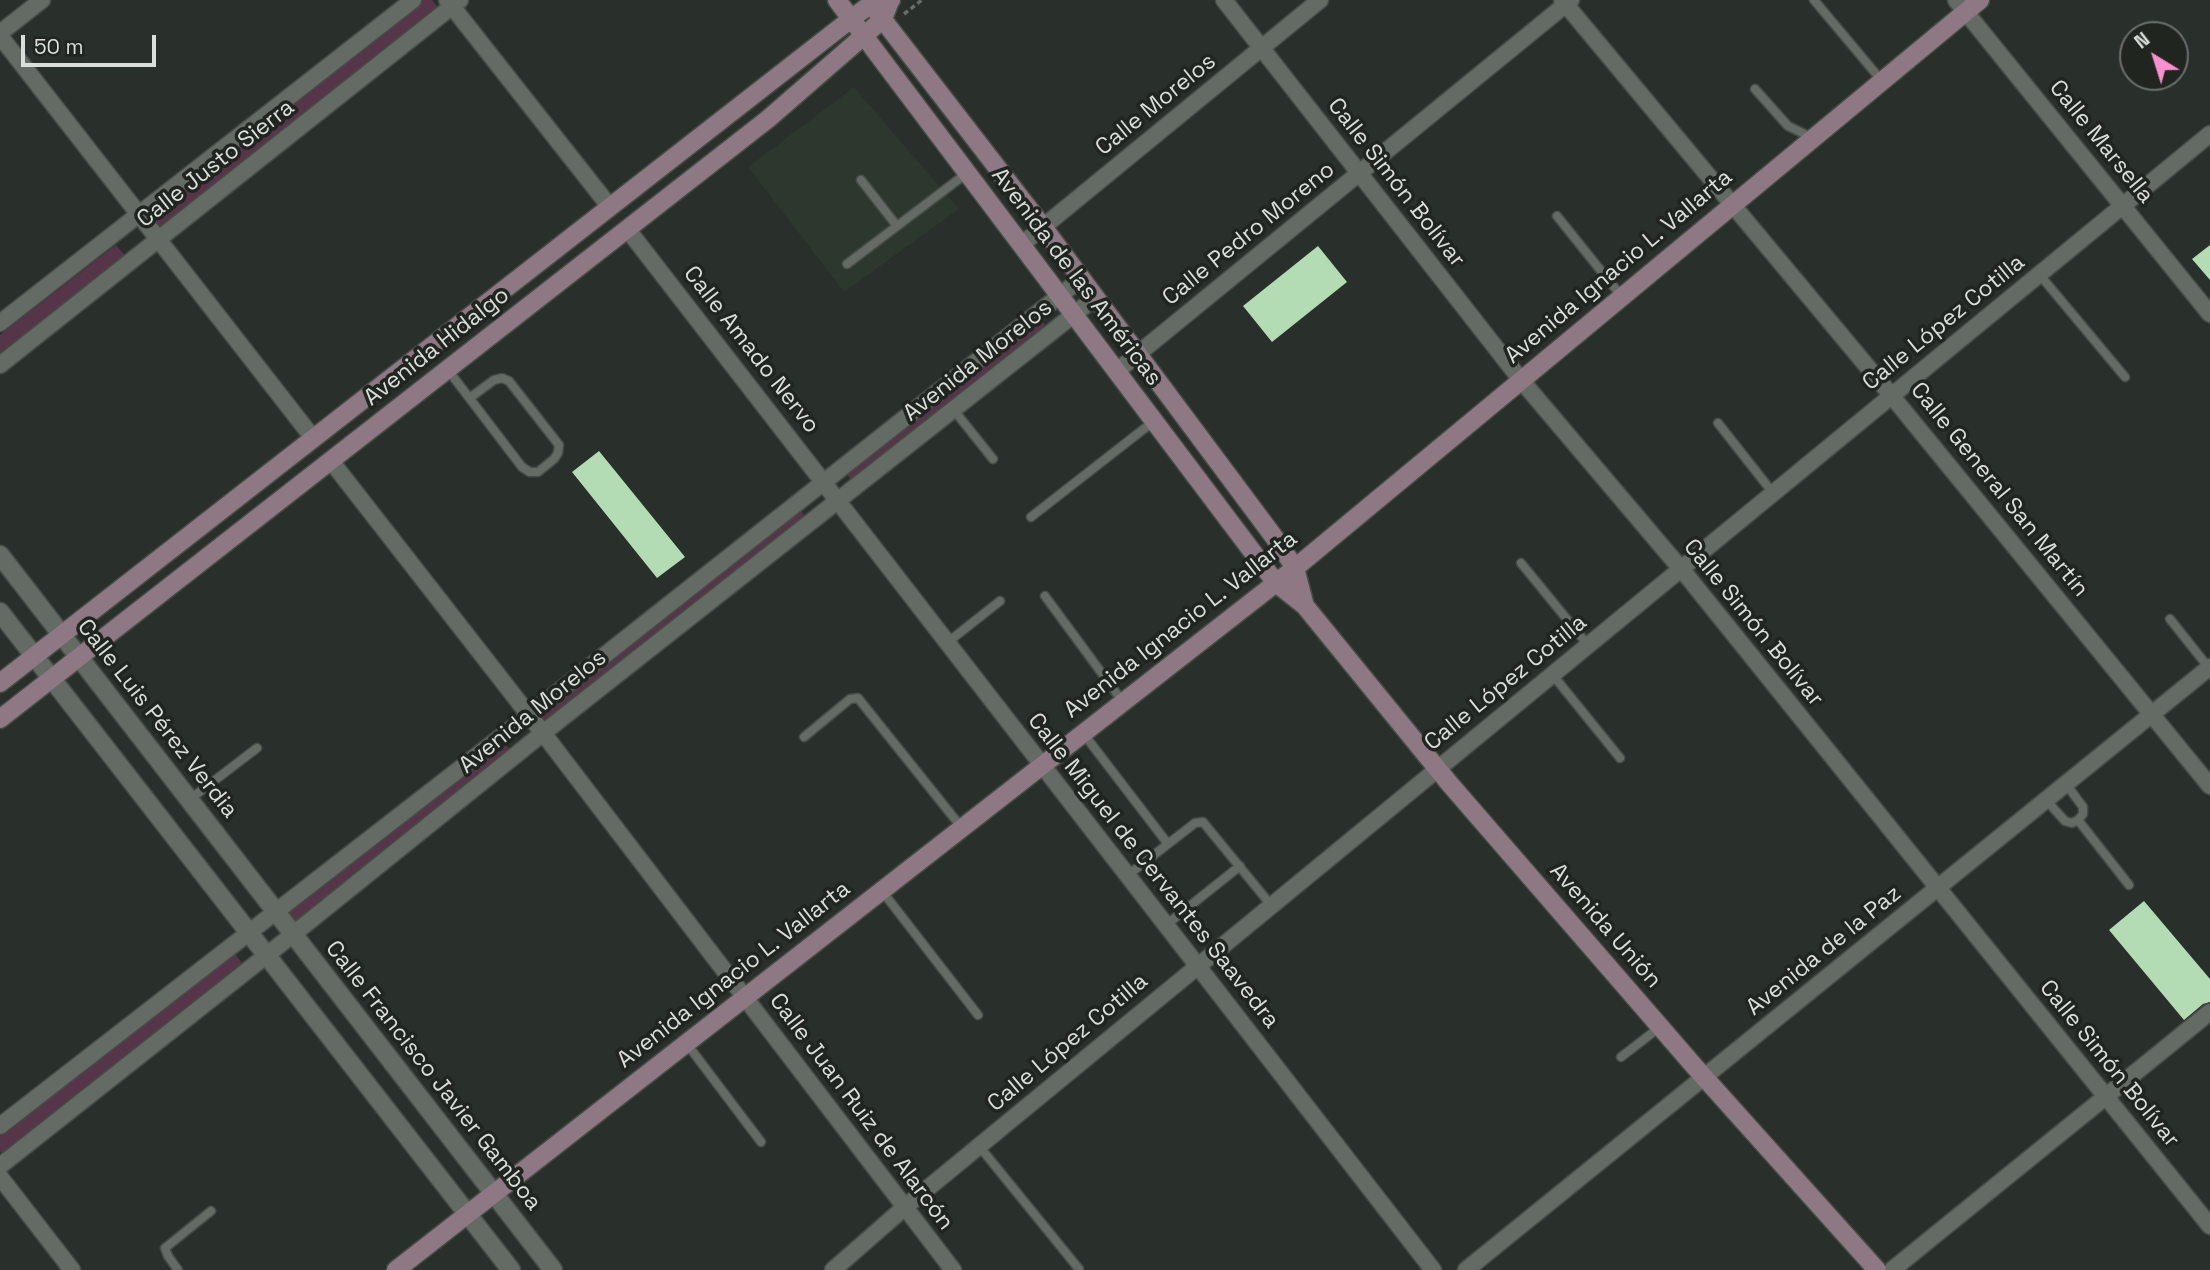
<!DOCTYPE html>
<meta charset="utf-8">
<style>
body{margin:0}
#map{position:relative;width:2210px;height:1270px;overflow:hidden;background:#292f2a;font-family:"Space Grotesk",sans-serif}
canvas{display:block}
.north{position:absolute;left:2119px;top:21px;width:70px;height:70px;box-sizing:border-box;background:#202520;border:2px solid #6b6f6b;border-radius:50%;rotate:322deg;font-size:19px;font-weight:700;line-height:28px;text-align:center;color:#dbdfdb}
.north::after{content:'';display:block;margin:auto;width:24px;height:32px;background:#f790ce;clip-path:polygon(50% 0,100% 100%,50% 72%,0 100%)}
.scale{position:absolute;left:21px;top:35px;width:135px;height:32px;box-sizing:border-box;border:4px solid #dbdfdb;border-top:0;padding-left:9px;font-size:21px;line-height:24px;white-space:nowrap;color:#dbdfdb;-webkit-text-stroke:5px #202520;paint-order:stroke}
</style>
<div id="map">
<canvas width="2210" height="1270"></canvas>
<div class="north">N</div>
<div class="scale">50 m</div>
</div>
<script>
const c = document.querySelector('canvas').getContext('2d');
c.lineJoin = 'round';
function paint(path, color) { c.fillStyle = color; c.fill(path, 'evenodd'); }
const toPath = rows => new Path2D(rows.map(r => 'M' + r).join(''));
function strokePath(path, color, width, dash) { c.strokeStyle = color; c.lineWidth = width; c.lineCap = dash ? 'butt' : 'round'; c.setLineDash(dash || []); c.stroke(path); }
function label(font, color, halo, rows, align = 'center') {
  c.font = font + ' "Space Grotesk",sans-serif'; c.lineWidth = 7; c.setLineDash([]); c.textBaseline = 'middle'; c.strokeStyle = halo; c.fillStyle = color; for (const [text, x, y, turn = 0] of rows) {
    c.save(); c.translate(x, y); c.rotate((+turn || 0) * Math.PI / 180); c.textAlign = isNaN(turn) ? turn : align; if (halo) c.strokeText(text, 0, 0); c.fillText(text, 0, 0); c.restore();
  }
}
paint(toPath([
 [854,87,959,209,844,292,748,167]
]), '#2c372d');
paint(toPath([
 [422,0,432,0,439,9,161,230,148,212],
 [116,245,126,257,0,353,0,335],
 [1041,320,1048,328,853,482,846,473],
 [799,509,806,517,546,723,539,714],
 [504,743,513,753,293,925,285,914],
 [234,953,245,967,4,1156,0,1151,0,1136]
]), '#573549');
paint(toPath([
 [2210,245,2210,280,2192,259],
 [1318,246,1347,282,1272,342,1243,306],
 [599,451,685,557,657,578,572,472],
 [2144,901,2210,979,2210,1002,2203,1004,2184,1020,2109,930]
]), '#b3dcb5');
const service = toPath([
 [1814,0,1882,81],
 [1755,89,1788,126,1813,138],
 [861,180,897,226],
 [1557,216,1622,297],
 [847,264,967,173],
 [2039,274,2125,377],
 [448,370,522,467,530,472,538,472,554,459,558,453,559,445,509,381,502,378,494,380,471,397],
 [953,409,993,459],
 [1718,423,1773,493],
 [1031,517,1154,421],
 [1521,563,1588,645],
 [1045,596,1123,702],
 [2170,619,2209,668],
 [948,642,1000,601],
 [1552,674,1620,758],
 [1083,733,1168,844],
 [804,737,850,699,858,698,962,828],
 [189,800,257,748],
 [2046,800,2065,821,2072,823,2078,820,2083,814,2083,807,2066,784],
 [2078,820,2129,885],
 [1128,875,1195,823,1203,822,1271,905],
 [882,891,978,1015],
 [1166,925,1240,866],
 [687,1044,761,1142],
 [1621,1057,1660,1027],
 [979,1146,1079,1269],
 [178,1270,168,1256,165,1248,211,1211]
]);
const minor = toPath([
 [447,0,610,207],
 [1224,0,1521,380,1687,576,2210,1226],
 [1562,0,1891,395,2210,786],
 [1956,0,2210,314],
 [0,33,42,0],
 [0,36,313,438],
 [628,230,1433,1270],
 [1021,245,1320,0],
 [0,323,413,0],
 [0,365,460,0],
 [1117,371,1571,0],
 [331,461,543,733,953,1270],
 [0,1126,529,715,1082,278],
 [0,1166,296,932,543,733,1096,297],
 [0,1177,72,1270],
 [833,1270,905,1207,2210,134],
 [1466,1270,2210,667],
 [1892,1270,2210,1012]
]);
const tertiary = toPath([
 [0,555,553,1270],
 [0,612,511,1270]
]);
const secondary = toPath([
 [837,0,1276,583,1305,606,1449,783,1695,1067,1877,1270],
 [877,12,1043,227,1277,541,1295,568,1305,606],
 [0,683,851,19,871,4,891,0],
 [0,719,768,119,883,19,890,1],
 [396,1270,1295,568,1980,0]
]);
strokePath(service, '#464b46', 11);
strokePath(minor, '#464b46', 19);
strokePath(tertiary, '#464b46', 21);
strokePath(secondary, '#464b46', 21);
strokePath(toPath([
 [904,14,922,0]
]), '#686d69', 3.5, [5, 3.5]);
strokePath(service, '#646a64', 8);
strokePath(minor, '#646a64', 16);
strokePath(tertiary, '#646a64', 18);
strokePath(secondary, '#8e7883', 18);
label('23px', '#dbdfdb', '#202520', [
 ["Calle Morelos",1156,105,-39],
 ["Calle Marsella",2101,142,51],
 ["Calle Justo Sierra",216,164,-38],
 ["Calle Simón Bolívar",1396,183,52],
 ["Calle Pedro Moreno",1249,234,-39],
 ["Avenida Ignacio L. Vallarta",1619,267,-40],
 ["Avenida de las Américas",1076,277,53],
 ["Calle López Cotilla",1944,323,-39],
 ["Avenida Hidalgo",437,347,-38],
 ["Calle Amado Nervo",751,350,52],
 ["Avenida Morelos",978,361,-38],
 ["Calle General San Martín",1999,490,51],
 ["Calle Simón Bolívar",1753,623,51],
 ["Avenida Ignacio L. Vallarta",1181,625,-38],
 ["Calle López Cotilla",1506,683,-39],
 ["Avenida Morelos",533,712,-39],
 ["Calle Luis Pérez Verdia",157,719,52],
 ["Calle Miguel de Cervantes Saavedra",1153,871,52],
 ["Avenida Unión",1605,926,49],
 ["Avenida de la Paz",1824,951,-39],
 ["Avenida Ignacio L. Vallarta",734,975,-38],
 ["Calle López Cotilla",1068,1043,-40],
 ["Calle Simón Bolívar",2109,1064,51],
 ["Calle Francisco Javier Gamboa",433,1076,52],
 ["Calle Juan Ruiz de Alarcón",861,1112,53]
]);
</script>
